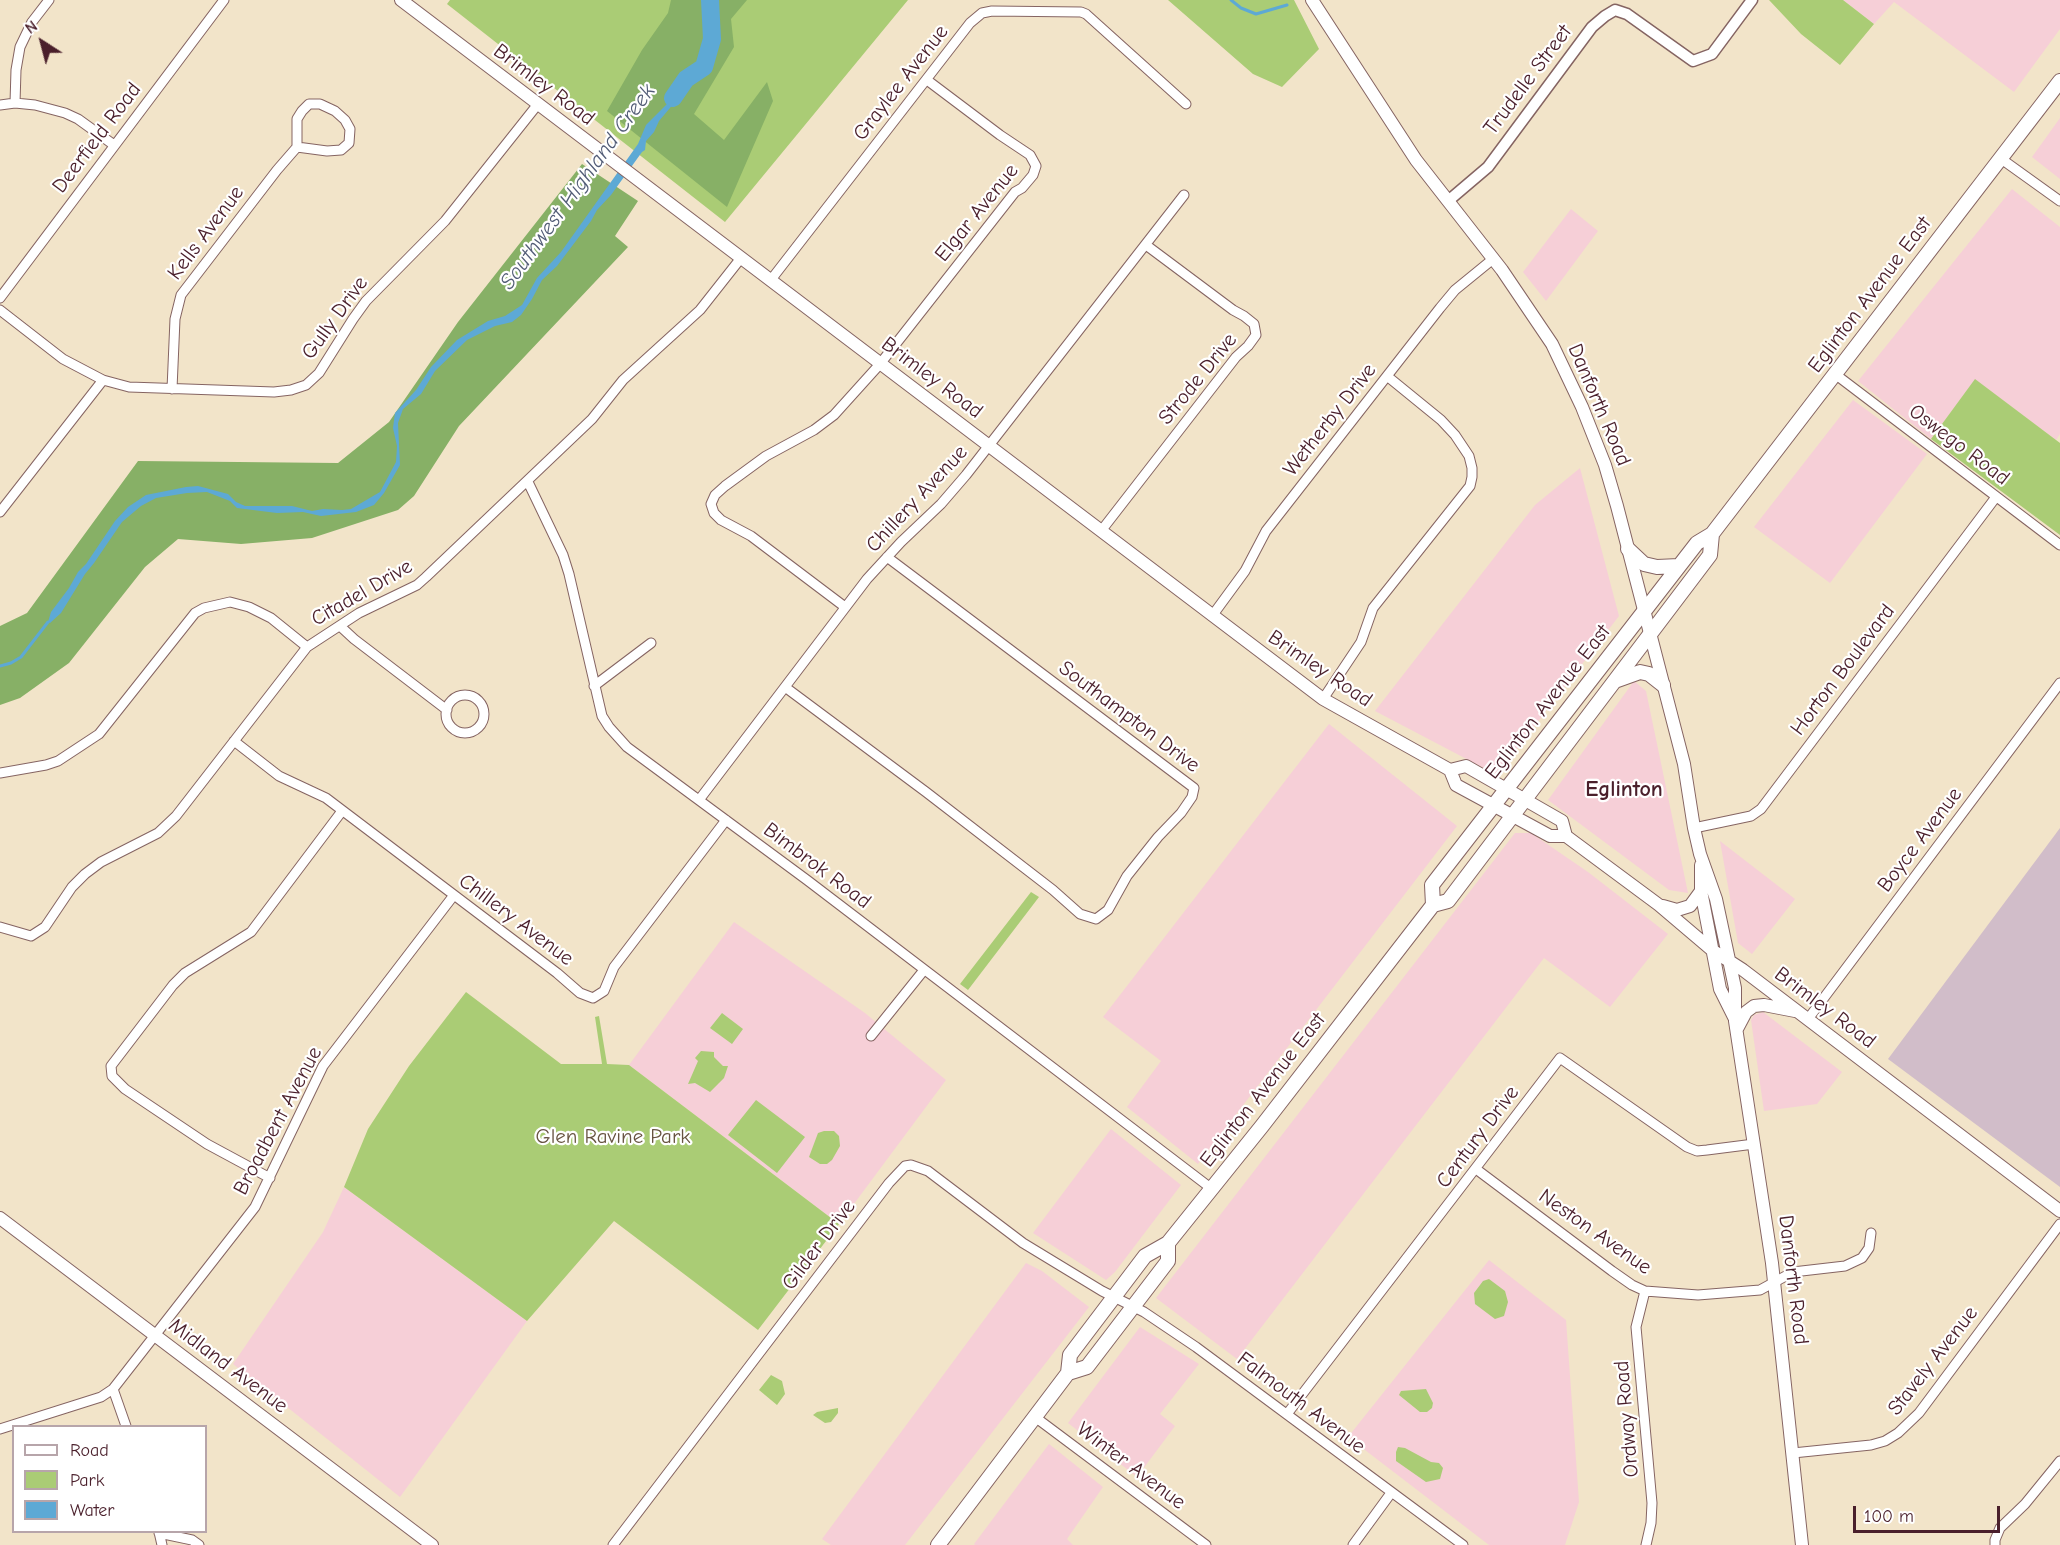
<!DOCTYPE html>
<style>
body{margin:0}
#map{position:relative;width:2060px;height:1545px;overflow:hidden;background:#f2e4c9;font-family:"Comic Neue",sans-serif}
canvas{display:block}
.legend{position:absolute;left:12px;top:1425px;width:195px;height:108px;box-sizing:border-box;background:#fff;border:2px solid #b7a5aa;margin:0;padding:8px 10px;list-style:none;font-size:18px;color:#4a1f2b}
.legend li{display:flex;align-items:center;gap:12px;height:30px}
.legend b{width:30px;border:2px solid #b7a5aa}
.north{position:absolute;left:12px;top:12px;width:60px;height:60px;-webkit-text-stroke:4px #fff;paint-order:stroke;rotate:324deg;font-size:16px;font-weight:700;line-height:24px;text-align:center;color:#4a1f2b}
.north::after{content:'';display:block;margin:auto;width:21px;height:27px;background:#4a1f2b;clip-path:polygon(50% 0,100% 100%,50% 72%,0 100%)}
.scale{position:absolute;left:1853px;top:1506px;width:147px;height:27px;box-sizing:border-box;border:3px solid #4a1f2b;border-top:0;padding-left:8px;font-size:18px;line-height:21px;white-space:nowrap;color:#4a1f2b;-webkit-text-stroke:4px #fff;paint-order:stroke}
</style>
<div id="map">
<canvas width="2060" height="1545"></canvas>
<ul class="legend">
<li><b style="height:8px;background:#fff"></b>Road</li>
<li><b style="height:16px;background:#aacc75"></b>Park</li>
<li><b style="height:16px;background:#5da9d5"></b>Water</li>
</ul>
<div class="north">N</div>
<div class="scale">100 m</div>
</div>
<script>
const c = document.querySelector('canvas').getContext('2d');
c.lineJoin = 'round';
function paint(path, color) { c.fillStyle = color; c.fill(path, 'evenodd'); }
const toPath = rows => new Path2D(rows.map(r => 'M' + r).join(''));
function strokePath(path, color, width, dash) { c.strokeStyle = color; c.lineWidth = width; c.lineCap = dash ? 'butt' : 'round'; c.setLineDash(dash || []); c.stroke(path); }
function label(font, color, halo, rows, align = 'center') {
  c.font = font + ' "Comic Neue",sans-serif'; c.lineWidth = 4.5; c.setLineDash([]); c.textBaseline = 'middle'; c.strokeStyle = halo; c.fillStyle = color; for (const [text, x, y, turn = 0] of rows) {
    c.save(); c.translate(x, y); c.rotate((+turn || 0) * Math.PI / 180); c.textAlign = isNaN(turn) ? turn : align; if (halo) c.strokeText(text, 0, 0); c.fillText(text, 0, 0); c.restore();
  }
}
paint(toPath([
 [1843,0,2060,0,2060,29,2014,92,1894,2,1874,24],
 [2060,118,2060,179,2032,157],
 [2012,189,2060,227,2060,434,2056,440,1975,380,1931,439,1858,381],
 [1571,209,1598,231,1546,301,1523,272],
 [1853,400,1927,454,1830,583,1754,527],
 [1580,468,1619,616,1497,775,1375,711,1535,505],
 [1634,681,1646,691,1688,893,1669,890,1548,800],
 [1329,724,1457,826,1198,1164,1127,1107,1161,1061,1103,1017],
 [1515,833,1531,833,1588,872,1668,934,1610,1007,1544,958,1237,1359,1156,1298],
 [1720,841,1795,899,1752,954,1738,943],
 [734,922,865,1013,946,1080,839,1224,629,1065],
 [1763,1012,1842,1072,1817,1104,1764,1111,1751,1020,1754,1015],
 [1111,1129,1181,1185,1115,1272,1106,1280,1033,1233],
 [344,1187,527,1321,400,1497,233,1364,323,1232],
 [1489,1260,1566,1320,1579,1502,1565,1545,1489,1545,1348,1437],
 [1026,1263,1042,1271,1089,1307,905,1545,831,1545,822,1539],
 [1140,1327,1199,1364,1160,1414,1175,1426,1137,1477,1068,1423],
 [1049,1444,1103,1487,1067,1539,1073,1545,975,1545,974,1544]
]), '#f6cfd7');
paint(toPath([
 [2060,828,2060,1187,1888,1059]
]), '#d1bdc9');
paint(toPath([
 [450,0,908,0,725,222,447,4],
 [1168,0,1294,0,1319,49,1282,87,1253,74],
 [1769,0,1843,0,1874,24,1840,65,1801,34],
 [1975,379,2060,443,2060,535,1931,439],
 [1031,892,1039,897,968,990,960,984],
 [466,992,561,1064,602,1064,595,1017,599,1016,607,1064,629,1065,839,1224,758,1330,614,1221,527,1321,344,1187,368,1129,409,1066],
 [722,1013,743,1029,732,1044,710,1028],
 [701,1051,714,1052,714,1057,723,1066,728,1066,724,1078,710,1092,695,1083,688,1084,698,1061,695,1058],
 [756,1100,805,1137,777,1173,728,1135],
 [824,1131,834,1131,839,1136,840,1146,832,1160,827,1164,820,1164,809,1157,818,1133],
 [1489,1279,1505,1291,1508,1302,1504,1316,1495,1319,1475,1304,1474,1293,1483,1281],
 [771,1375,782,1381,785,1394,777,1405,759,1390],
 [1426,1389,1433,1403,1432,1408,1427,1412,1420,1412,1399,1395,1401,1391],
 [838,1408,838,1413,831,1422,825,1423,813,1415,817,1412],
 [1398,1447,1405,1448,1431,1462,1439,1463,1443,1468,1440,1479,1426,1482,1396,1461,1396,1452]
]), '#aacc75');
paint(toPath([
 [671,0,747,0,731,19,734,47,694,114,724,140,767,82,773,101,727,207,607,111,642,50,668,13],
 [582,164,638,201,615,236,628,247,459,426,414,496,398,510,312,538,241,544,178,539,145,567,69,663,20,698,0,705,0,626,27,613,138,461,338,463,389,422,458,322]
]), '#87b066');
paint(toPath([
 [686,79,675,102,659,121,654,132,646,141,645,150,642,152,611,195,597,210,591,221,557,266,542,280,532,299,521,315,512,322,495,326,467,340,435,371,421,394,403,409,398,423,400,465,384,493,374,505,356,512,321,516,303,512,277,513,237,508,230,501,207,492,187,493,156,498,141,506,122,522,94,563,85,574,61,613,50,623,48,622,51,612,69,588,78,572,86,564,115,521,128,507,146,495,186,487,198,486,228,494,236,502,245,506,292,506,312,511,323,509,342,510,351,509,380,492,396,462,397,446,393,428,395,413,416,390,431,367,457,340,488,321,505,316,522,305,537,278,561,252,638,144,646,125,666,105]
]), '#5da9d5');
strokePath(toPath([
 [1231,0,1241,8,1256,14,1287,5],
 [0,666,11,663,21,657,48,622]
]), '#5da9d5', 3);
strokePath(toPath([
 [673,98,686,79,704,67,712,39,710,0]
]), '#5da9d5', 18);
const minor = toPath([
 [15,103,16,70,20,47,32,22,49,0],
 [0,105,15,103,35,105,65,113,78,119,114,145],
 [2000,158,2060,201],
 [770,281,970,23,982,13,992,11,1081,12,1086,14,1186,104],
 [0,298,224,0],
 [0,310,63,359,103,380,129,387,274,392,291,390,306,385,319,373,353,319,366,301,445,221,538,104],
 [1835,374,2060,545],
 [172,389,175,319,181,295,277,170,297,147,297,119,302,111,309,104,320,104,335,111,345,120,350,129,349,143,341,150,327,151,297,147],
 [528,482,563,555,569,574,602,716,609,727,627,747,807,880,1212,1189],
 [0,512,103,380],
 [1101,531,1236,357,1248,346,1256,335,1254,324,1244,316,1233,310,1146,245],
 [845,607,751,536,721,520,714,513,711,504,715,495,725,486,766,456,814,430,834,415,880,364,1015,192,1022,188,1033,175,1036,166,1030,155,1000,135,927,80],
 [1212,616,1245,571,1266,531,1440,308,1455,290,1493,259],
 [340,626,354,639,447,710],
 [594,686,651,643],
 [785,687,926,792,1053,890,1080,914,1096,919,1108,910,1127,876,1158,837,1181,813,1192,797,1194,788,887,557],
 '446 714a19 19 0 1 1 38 0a19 19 0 1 1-38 0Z',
 [1323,699,1361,642,1373,608,1470,486,1472,477,1472,468,1469,456,1455,435,1441,420,1387,376],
 [234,741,279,776,326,798,557,973,580,993,593,998,604,991,614,967,726,820],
 [0,773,46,765,58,761,99,734,195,613,204,608,230,602,249,607,271,618,307,647],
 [699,800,867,579,901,542,941,504,966,475,1184,195],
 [1694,828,1751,816,1761,809,1996,497],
 [0,927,31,936,45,927,72,887,85,874,101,862,158,833,176,816,307,647,359,613,417,585,426,577,592,419,623,380,700,310,741,258],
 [1808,1019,2060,683],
 [871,1036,924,970],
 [1476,1169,1612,1271,1632,1285,1645,1291,1698,1295,1760,1290,1793,1272,1845,1266,1862,1258,1869,1248,1871,1233],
 [270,1178,207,1144,125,1089,112,1076,111,1066,173,985,185,973,251,932,342,811],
 [1645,1291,1636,1327,1652,1503,1651,1523,1646,1545],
 [113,1389,126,1426],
 [1287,1414,1560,1058,1687,1147,1697,1151,1707,1150,1754,1144],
 [1035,1417,1206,1545],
 [0,1429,101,1397,113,1389,255,1207,323,1066,454,895],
 [1793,1453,1871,1445,1885,1441,1898,1433,1919,1413,2060,1224],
 [159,1532,162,1545],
 [159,1533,192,1540,199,1545],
 [613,1545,889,1183,905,1166,911,1165,928,1171,1023,1243,1102,1291,1144,1312,1196,1347,1463,1545],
 [1353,1545,1391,1493],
 [1995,1545,1995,1540,2000,1528,2025,1504,2060,1461]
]);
const tertiary = toPath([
 [1448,201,1488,167,1592,27,1605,16,1615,10,1627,14,1693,61,1712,54,1752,0]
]);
const secondary = toPath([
 [401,0,1323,699,1450,770,1456,785,1550,836,1566,836,1659,905,1712,950,1743,970,2060,1211],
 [1312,0,1416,160,1502,270,1552,344,1582,407,1605,465,1617,506,1684,764,1694,828,1700,854,1716,899,1735,988,1735,1021,1772,1263,1802,1545],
 [1450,770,1466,766,1562,821,1566,836],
 [1701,865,1701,891,1720,989,1734,1017],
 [1663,906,1677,910,1690,906,1701,891],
 [1737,1029,1746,1012,1754,1006,1764,1005,1795,1011],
 [0,1218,432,1545]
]);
const primary = toPath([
 [1628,549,1644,564,1657,567,1679,566],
 [1615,681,1640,672,1649,674,1663,685],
 [1433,905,1432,885,1697,543,1712,534,2060,81],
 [1068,1373,1087,1367,1168,1261,1168,1243],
 [938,1545,1068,1373,1070,1355,1145,1256,1168,1243,1262,1126,1433,905,1448,901,1710,555,1712,534]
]);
strokePath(minor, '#856462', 11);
strokePath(tertiary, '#856462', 13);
strokePath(secondary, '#856462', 14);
strokePath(primary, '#856462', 16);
strokePath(minor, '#fff', 9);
strokePath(tertiary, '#fff', 10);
strokePath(secondary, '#fff', 12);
strokePath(primary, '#fff', 14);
label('21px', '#4a1f2b', '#fff', [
 ["Trudelle Street",1528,80,-53],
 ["Graylee Avenue",901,83,-52],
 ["Brimley Road",544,85,37],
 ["Deerfield Road",97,138,-53],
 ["Elgar Avenue",977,213,-51],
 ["Kells Avenue",206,233,-53],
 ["Eglinton Avenue East",1870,295,-53],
 ["Gully Drive",335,318,-54],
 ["Brimley Road",932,378,37],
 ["Strode Drive",1198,379,-51],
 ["Danforth Road",1599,405,67],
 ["Wetherby Drive",1330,420,-52],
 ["Oswego Road",1959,445,37],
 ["Chillery Avenue",917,499,-47],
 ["Citadel Drive",362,593,-30],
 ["Brimley Road",1320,669,34],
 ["Horton Boulevard",1843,670,-53],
 ["Eglinton Avenue East",1548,702,-52],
 ["Southampton Drive",1129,717,37],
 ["Boyce Avenue",1920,840,-53],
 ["Bimbrok Road",817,866,37],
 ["Chillery Avenue",516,920,37],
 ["Brimley Road",1825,1008,37],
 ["Eglinton Avenue East",1263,1090,-52],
 ["Broadbent Avenue",278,1121,-62],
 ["Century Drive",1478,1137,-53],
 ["Neston Avenue",1595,1232,35],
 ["Gilder Drive",819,1245,-53],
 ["Danforth Road",1793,1280,83],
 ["Stavely Avenue",1933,1361,-52],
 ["Midland Avenue",228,1366,37],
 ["Falmouth Avenue",1301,1403,37],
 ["Ordway Road",1627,1419,-95],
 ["Winter Avenue",1131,1466,37]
]);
label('21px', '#675341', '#fff', [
 ["Glen Ravine Park",613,1137]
]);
label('italic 22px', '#535d77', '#fff', [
 ["Southwest Highland Creek",578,187,-54]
]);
label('bold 22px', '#4a1f2b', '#fff', [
 ["Eglinton",1624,790]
]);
</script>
